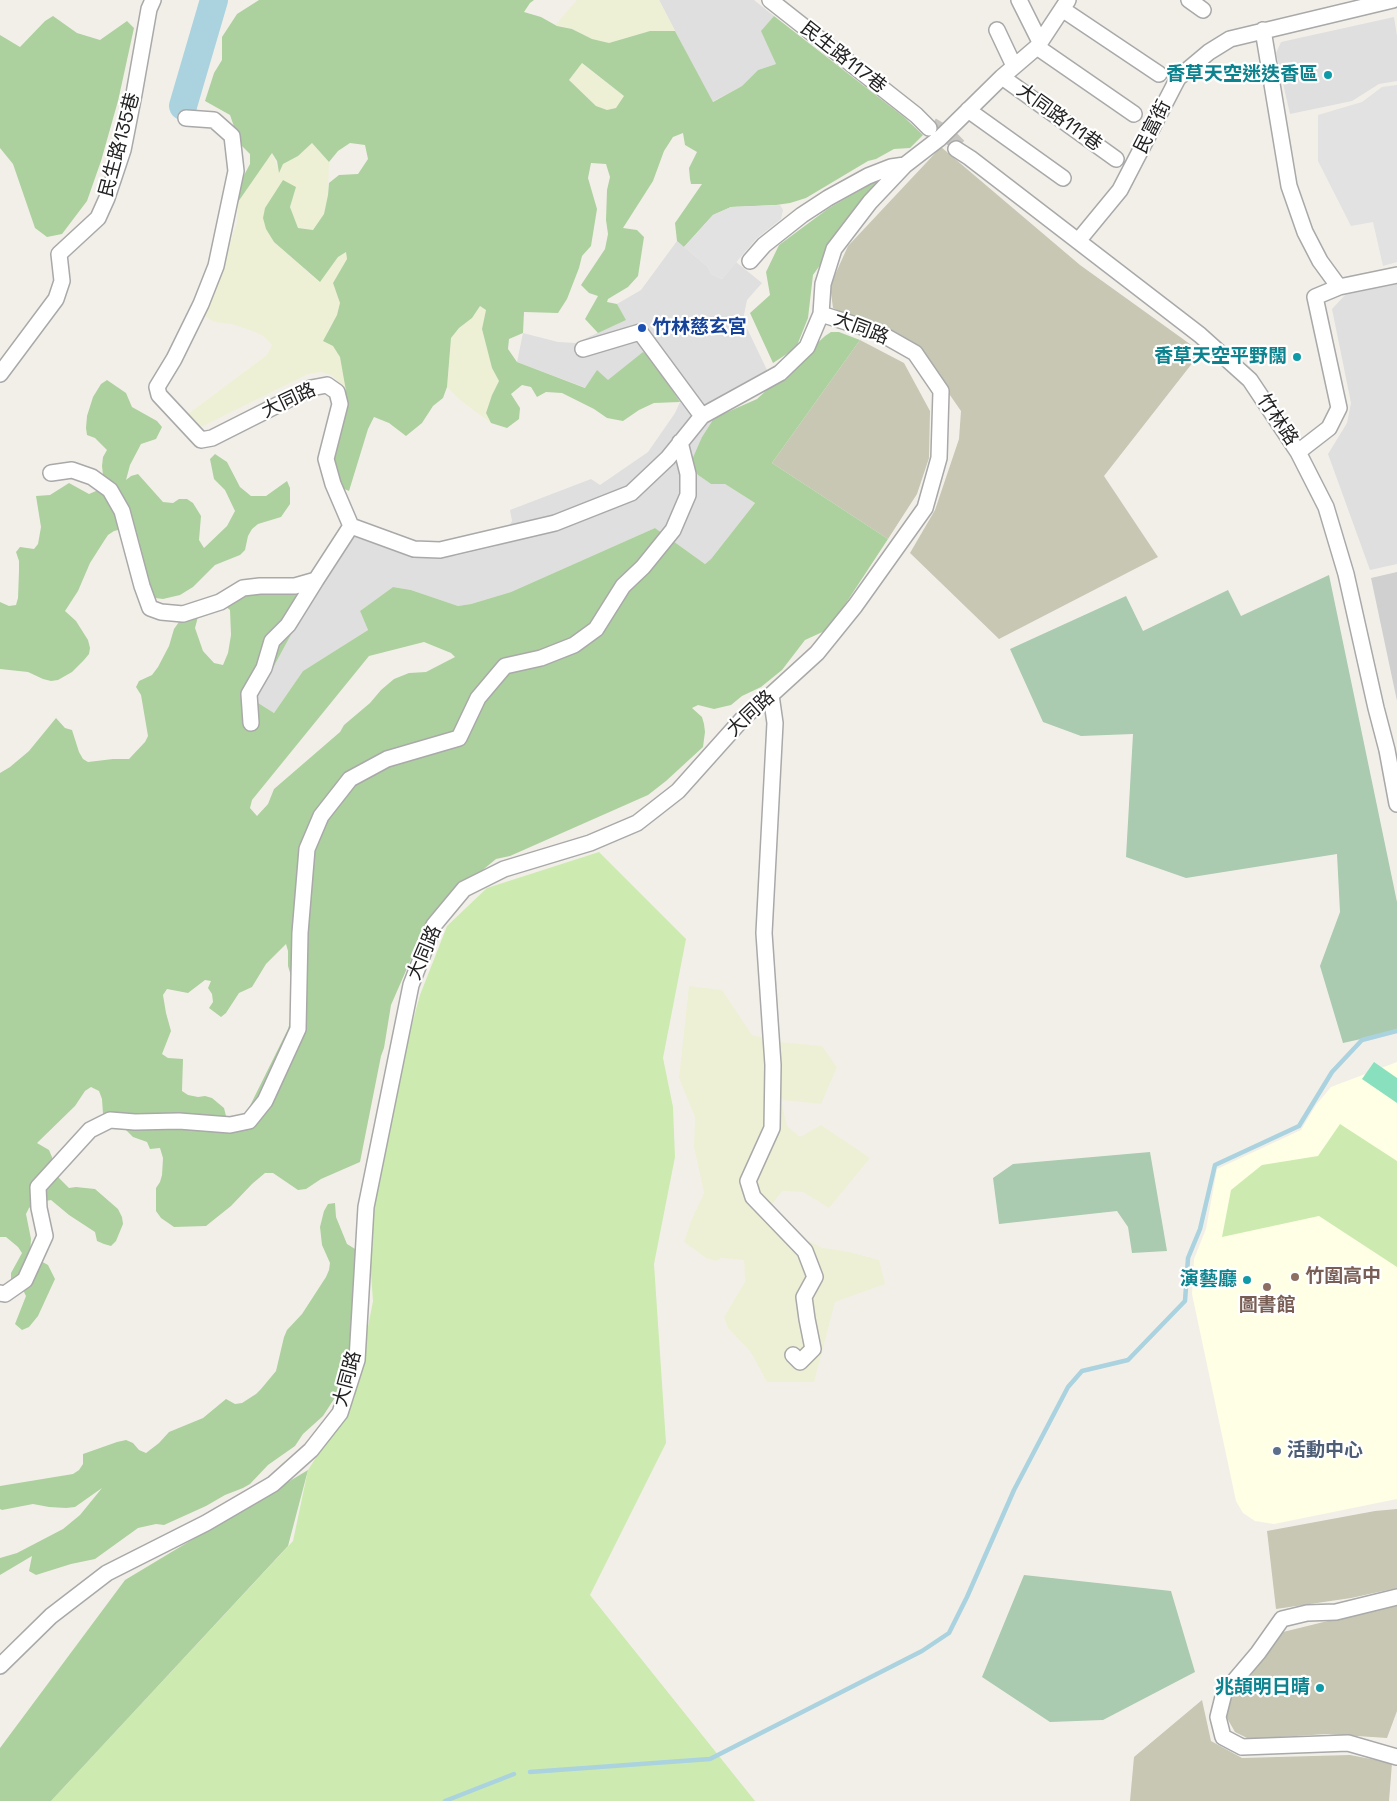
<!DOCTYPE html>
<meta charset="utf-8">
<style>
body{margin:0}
canvas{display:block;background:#f2efe9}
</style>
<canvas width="1397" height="1801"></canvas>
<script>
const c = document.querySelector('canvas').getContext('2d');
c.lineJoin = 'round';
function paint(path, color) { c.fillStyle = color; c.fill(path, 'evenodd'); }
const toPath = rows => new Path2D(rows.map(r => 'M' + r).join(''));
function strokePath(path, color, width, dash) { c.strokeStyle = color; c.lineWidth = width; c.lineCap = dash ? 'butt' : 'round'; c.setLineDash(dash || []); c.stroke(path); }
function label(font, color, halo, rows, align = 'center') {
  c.font = font + ' "Space Grotesk","Noto Sans TC",sans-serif'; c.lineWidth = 4.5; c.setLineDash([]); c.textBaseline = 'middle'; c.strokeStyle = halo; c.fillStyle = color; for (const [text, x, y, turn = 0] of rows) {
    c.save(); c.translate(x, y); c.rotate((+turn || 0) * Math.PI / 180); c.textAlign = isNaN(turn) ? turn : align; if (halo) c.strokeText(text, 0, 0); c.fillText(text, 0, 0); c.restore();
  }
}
paint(toPath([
 [659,0,754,0,774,16,762,31,776,64,758,70,742,86,712,102],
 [1394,17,1397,36,1397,81,1379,84,1352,101,1290,114,1276,53,1281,42],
 [677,241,708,267,711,274,722,279,736,262,762,283,747,300,743,320,767,370,714,418,702,437,698,475,711,484,725,484,755,503,711,559,705,564,655,528,511,592,471,604,458,606,411,590,393,587,360,611,368,630,303,671,274,713,255,701,299,620,353,532,378,545,404,554,455,556,497,546,512,521,510,510,591,479,600,485,648,452,675,413,680,402,651,357,608,381,597,371,586,388,517,362,523,333,558,342,576,343,625,320,617,304,641,290],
 [1397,284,1397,564,1370,570,1328,454,1347,423,1351,403,1332,309,1345,295]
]), '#e0dfdf');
paint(toPath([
 [1397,1062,1397,1499,1274,1524,1255,1521,1243,1513,1236,1501,1192,1294,1194,1259,1206,1229,1217,1169,1301,1130,1316,1105,1331,1087]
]), '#ffffe5');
paint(toPath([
 [1397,572,1397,701,1371,578]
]), '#d0d0d0');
paint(toPath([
 [941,147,1080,265,1201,352,1104,476,1158,557,999,639,910,553,935,510,959,439,961,411,918,349,833,308,830,286,848,246],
 [860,340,904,363,930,411,929,458,917,494,888,539,772,463],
 [1397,1509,1397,1588,1351,1598,1276,1609,1267,1531,1375,1511],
 [1397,1604,1397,1711,1387,1738,1327,1734,1249,1739,1235,1732,1227,1718,1227,1704,1283,1632],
 [1202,1700,1211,1741,1242,1758,1350,1755,1392,1763,1389,1801,1130,1801,1134,1757]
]), '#c7c7b4');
paint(toPath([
 [577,0,659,0,675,31,650,31,609,43,591,39,572,29,555,25],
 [581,63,624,96,616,108,607,110,596,106,569,80],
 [312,143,329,162,328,195,324,214,313,230,298,228,290,207,296,187,274,242,319,282,338,257,346,252,347,259,333,283,340,303,337,315,327,332,340,357,346,391,332,375,321,372,308,374,203,426,197,426,188,414,267,355,272,345,263,336,253,331,232,324,214,322,202,314,210,300,237,223,238,202,272,153,279,172,283,164,298,156],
 [480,306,486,310,482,329,492,368,499,381,492,395,486,413,491,423,460,400,447,387,451,338,459,328,472,318],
 [689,986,722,990,752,1035,781,1042,822,1046,837,1067,821,1104,781,1100,787,1126,800,1137,821,1125,870,1158,829,1208,803,1192,782,1191,770,1207,796,1235,823,1248,845,1251,879,1260,885,1284,835,1302,814,1382,767,1382,750,1351,728,1328,724,1317,745,1282,744,1260,721,1258,716,1261,706,1258,684,1242,691,1221,704,1193,694,1147,695,1117,679,1078]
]), '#eef0d5');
paint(toPath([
 [599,852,686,939,663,1058,673,1107,675,1157,654,1264,666,1443,590,1595,755,1801,51,1801,293,1541,308,1470,354,1399,373,1301,365,1195,420,995,447,926,487,888],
 [1340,1124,1397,1161,1397,1267,1319,1216,1222,1237,1231,1190,1262,1165,1318,1156]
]), '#cdebb0');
paint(toPath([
 [259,0,534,0,530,3,524,12,541,17,557,26,572,29,592,39,609,43,650,31,675,31,713,102,742,86,758,70,776,64,761,31,774,16,904,117,923,135,910,148,894,149,876,159,868,161,806,198,790,203,776,205,731,207,713,215,684,247,677,241,675,223,702,184,691,184,690,179,689,168,697,152,685,145,683,133,673,137,664,151,653,181,623,228,637,230,644,237,638,276,628,287,608,299,607,302,617,304,626,320,598,333,585,319,598,296,589,293,581,285,605,249,608,234,606,220,607,190,610,177,606,164,591,163,588,178,597,209,591,246,582,256,579,268,567,299,558,313,524,312,523,333,509,339,508,349,517,362,585,388,597,370,608,380,643,352,651,357,680,402,654,403,639,410,623,421,607,418,594,409,562,393,546,392,537,397,531,387,522,385,511,394,520,408,519,419,507,428,491,423,486,413,492,395,499,381,492,368,482,329,486,310,480,306,472,318,459,328,451,338,447,387,443,398,433,406,422,423,406,436,389,423,374,417,368,429,349,491,342,488,332,455,346,398,346,391,340,357,333,346,323,341,337,315,340,303,333,283,347,259,346,252,338,257,320,282,274,242,266,229,263,218,265,208,283,180,296,187,290,207,298,228,313,230,324,214,328,195,329,183,339,175,358,174,368,159,365,145,350,143,338,151,329,162,312,143,298,156,283,164,279,173,277,161,272,153,238,202,236,190,250,164,250,154,240,144,230,115,205,101,214,73,222,60,222,37,237,14],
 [582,63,624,96,616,108,607,110,596,106,569,80],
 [53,16,77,33,100,40,127,21,134,28,118,101,101,161,87,201,62,234,47,237,35,228,13,164,0,148,0,35,20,47,45,21],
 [882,178,813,275,808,318,796,348,773,363,750,313,770,295,766,272,779,245,829,208],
 [831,332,839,332,860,340,772,463,888,539,829,629,805,640,782,670,761,687,742,696,731,705,714,709,698,705,692,708,702,717,704,724,705,732,703,747,666,781,648,795,510,856,496,859,444,902,422,934,391,1005,384,1048,381,1056,360,1162,321,1179,306,1189,298,1190,273,1173,265,1173,252,1184,231,1206,206,1226,174,1227,161,1218,156,1211,156,1188,160,1182,162,1175,163,1158,160,1148,150,1149,147,1142,133,1137,122,1126,107,1121,103,1114,102,1099,99,1091,91,1087,85,1091,75,1106,37,1143,49,1150,52,1157,53,1172,69,1188,76,1187,95,1189,118,1209,122,1217,123,1224,116,1241,111,1246,104,1244,97,1241,95,1232,69,1215,51,1200,35,1203,29,1208,26,1214,31,1239,30,1255,48,1265,55,1279,38,1316,29,1327,22,1330,15,1324,26,1296,23,1290,11,1281,11,1273,22,1253,18,1247,6,1237,0,1237,0,773,10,767,29,751,56,718,65,728,72,730,79,752,83,759,88,762,113,759,129,759,145,742,148,736,141,695,136,687,139,681,152,675,158,667,169,646,174,629,186,612,199,613,195,628,203,651,214,663,223,665,228,653,231,635,230,610,225,606,223,593,232,585,255,592,284,595,329,572,299,620,255,701,274,713,303,671,368,630,360,611,393,587,411,590,458,606,471,604,511,592,655,528,705,564,711,559,755,503,725,484,711,484,698,475,691,462,702,437,714,418,757,399,825,336],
 [424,642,451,653,455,657,426,672,409,673,394,679,381,690,370,703,344,725,340,732,274,789,268,804,257,816,250,808,252,800,369,656],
 [286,944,288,951,288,966,293,983,292,1014,288,1029,237,1132,220,1129,224,1123,226,1116,224,1108,212,1098,205,1096,198,1097,188,1095,182,1091,183,1059,168,1058,162,1054,171,1031,166,1013,163,995,167,989,188,993,205,980,211,981,208,988,212,994,213,1002,209,1008,221,1017,226,1013,239,993,252,987,266,964],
 [107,380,126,393,132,407,157,421,162,427,156,439,141,444,130,465,126,480,131,476,138,474,163,502,173,503,179,499,187,499,193,503,201,516,199,540,204,548,227,526,235,511,225,490,214,479,210,459,215,454,227,462,240,487,251,496,266,496,287,481,290,488,290,504,281,517,258,524,252,529,248,536,245,550,240,555,215,565,193,587,180,595,163,599,147,597,136,552,140,545,138,537,131,531,122,529,114,531,108,535,104,541,90,563,78,591,65,611,76,621,88,640,90,648,89,654,84,660,72,672,58,680,51,681,43,679,28,672,0,669,0,602,9,606,16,605,18,598,19,571,19,561,16,552,20,547,34,549,38,544,41,527,36,496,50,495,69,483,89,494,96,491,100,484,103,475,102,466,103,457,107,450,95,438,87,435,86,428,87,416,93,397,101,384],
 [335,1203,336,1217,347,1244,360,1252,351,1344,342,1367,342,1382,336,1396,323,1416,303,1434,295,1446,268,1465,250,1484,243,1488,225,1495,206,1506,164,1525,156,1524,138,1528,95,1559,71,1564,36,1575,29,1571,32,1556,0,1575,0,1558,17,1553,63,1529,80,1515,102,1488,75,1507,66,1508,49,1507,33,1504,2,1510,0,1509,0,1486,73,1474,79,1470,83,1464,83,1454,117,1442,126,1440,133,1443,139,1450,146,1453,159,1443,169,1432,203,1418,226,1399,235,1404,242,1403,256,1394,261,1389,276,1371,284,1337,287,1330,302,1314,326,1277,329,1270,330,1263,322,1245,320,1227,324,1211,328,1204],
 [308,1470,288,1546,51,1801,0,1801,0,1748,125,1580]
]), '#add19e');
paint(toPath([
 [1329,575,1397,902,1397,1031,1343,1043,1320,966,1340,912,1337,854,1186,878,1126,857,1133,734,1081,736,1043,722,1010,649,1126,596,1143,631,1228,590,1241,616],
 [1150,1152,1167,1251,1132,1253,1128,1227,1117,1211,999,1224,993,1178,1013,1164],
 [1024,1575,1171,1591,1195,1672,1103,1720,1050,1722,982,1677]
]), '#aacbaf');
paint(toPath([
 [1374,1062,1397,1078,1397,1103,1362,1079]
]), '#88e0be');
paint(toPath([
 [1397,85,1397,262,1383,266,1373,222,1351,226,1318,161,1318,115,1362,102,1382,87],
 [780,205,783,210,781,219,756,239,722,279,711,274,708,267,684,247,713,215,731,207]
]), '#e2e2e2');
strokePath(toPath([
 [530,1772,710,1759,922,1651,949,1633,967,1597,1014,1490,1068,1387,1082,1371,1128,1360,1185,1301,1188,1258,1200,1229,1215,1165,1299,1126,1332,1072,1362,1040,1397,1031],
 [445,1801,514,1774]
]), '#aad3df', 4.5);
strokePath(toPath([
 [183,106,214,0]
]), '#aad3df', 28);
strokePath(toPath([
 [932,125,947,134,959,146]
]), '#c8c6c1', 15, [15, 8]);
const minor = toPath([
 [770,0,916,115,929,128],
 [1019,0,1040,42],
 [1189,0,1203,10],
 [1062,9,1159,74],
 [997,30,1014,66],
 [1263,30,1289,186,1305,232,1320,261,1339,287],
 [1037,47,1134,114],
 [1002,77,1116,159],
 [968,110,1063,178],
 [186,118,214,120,232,136,236,171,216,266,201,304,174,359,157,387,159,395,201,440,212,438,311,388,327,385,337,392,340,404,326,459,333,484,351,526,414,549,440,550,555,523,631,493,668,458,702,416,780,373,807,347,821,314,823,284,834,249,870,202,905,165,940,138,1002,77,1037,47,1068,0],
 [956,149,970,158,1200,335,1250,380,1298,452,1326,507,1346,574,1376,708,1387,750,1397,804],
 [1078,241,1120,190,1178,78,1209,52,1230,39,1393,0],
 [750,261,764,245,802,215,828,198,868,176,891,167,905,165],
 [583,349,640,332,702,416],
 [0,374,56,299,62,281,59,254,98,218,107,198,123,150,134,94,149,9,153,0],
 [1298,452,1329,428,1339,408,1315,297,1339,287,1397,275],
 [51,473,72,470,92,477,110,490,122,511,142,586,150,608,161,612,183,614,220,602,243,588,260,586,295,586,316,580,351,526],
 [771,695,775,723,764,933,773,1065,772,1128,748,1181,753,1197,805,1251,815,1277,804,1297,807,1319,813,1349,800,1362,793,1355],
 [251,723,249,694,264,668,272,641,288,625,316,580],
 [0,1293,5,1294,25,1280,45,1236,39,1208,38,1187,90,1130,110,1120,135,1122,179,1121,230,1125,249,1121,265,1101,298,1029,300,933,307,849,321,816,350,779,387,759,459,738,478,698,505,666,541,658,574,645,596,629,623,586,643,567,673,530,688,495,688,474,680,442],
 [1397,1597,1336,1612,1307,1613,1282,1619,1258,1653,1224,1693,1218,1717,1223,1737,1242,1747,1348,1743,1397,1757],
 [0,1666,51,1616,107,1573,206,1523,273,1484,311,1450,340,1413,357,1360,366,1207,411,985,434,925,464,889,504,869,590,843,637,823,678,791,746,715,771,695,817,653,855,606,925,508,939,458,941,391,915,353,878,332,821,314]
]);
strokePath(minor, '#a9a9a9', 18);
strokePath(minor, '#fff', 15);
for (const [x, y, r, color] of [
 [1328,75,5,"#0f9aa8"],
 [642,328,5,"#1a4fb4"],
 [1297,357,5,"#0f9aa8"],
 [1295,1277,5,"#8d6e63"],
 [1247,1280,5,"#0f9aa8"],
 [1267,1287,5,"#8d6e63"],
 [1277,1451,5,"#5c6f8a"],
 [1320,1688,5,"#0f9aa8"]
]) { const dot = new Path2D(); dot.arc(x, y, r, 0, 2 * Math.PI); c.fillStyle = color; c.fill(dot); strokePath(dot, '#fff', 2); }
label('19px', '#222', '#fff', [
 ["民生路117巷",843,58,38],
 ["大同路111巷",1059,118,36],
 ["民富街",1153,127,-63],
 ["民生路135巷",120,145,-75],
 ["大同路",861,329,21],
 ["大同路",289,401,-25],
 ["竹林路",1277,420,56],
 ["大同路",751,714,-43],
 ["大同路",425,953,-67],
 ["大同路",348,1379,-75]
]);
label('bold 19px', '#0d838f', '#fff', [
 ["香草天空迷迭香區",1318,75],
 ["香草天空平野闊",1287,357],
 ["演藝廳",1237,1280],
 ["兆頡明日晴",1310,1688]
], 'right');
label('bold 19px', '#164399', '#fff', [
 ["竹林慈玄宮",652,328]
], 'left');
label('bold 19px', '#785e54', '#fff', [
 ["竹圍高中",1305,1277],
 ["圖書館",1267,1306,"center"]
], 'left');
label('bold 19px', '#4e5e75', '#fff', [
 ["活動中心",1287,1451]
], 'left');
</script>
